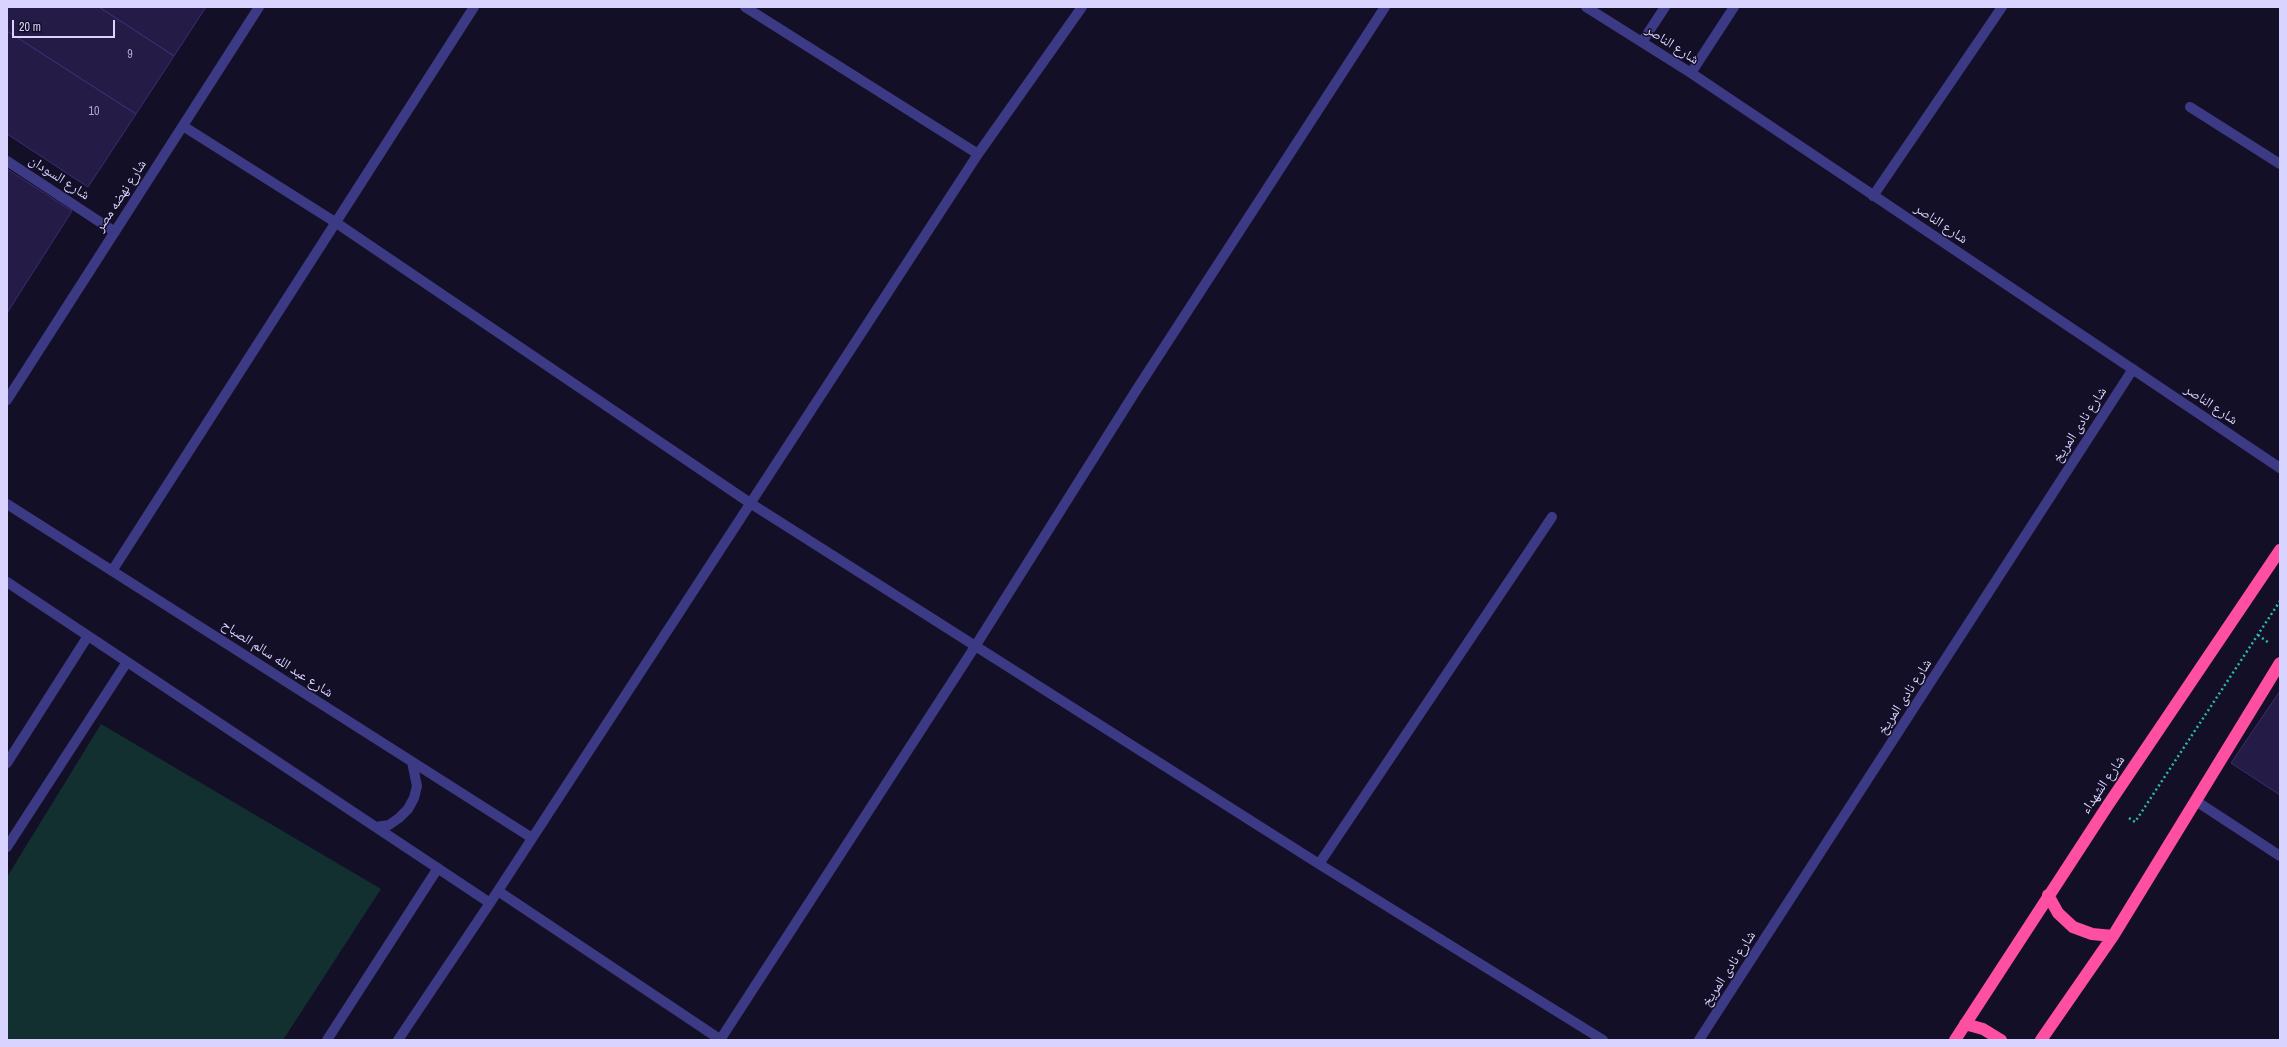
<!DOCTYPE html>
<meta charset="utf-8">
<style>
body{margin:0}
#map{position:relative;width:2287px;height:1047px;overflow:hidden;background:#130f26;font-family:"Archivo Narrow",sans-serif}
canvas{display:block}
.frame{position:absolute;inset:0;border:8px solid #d9d4ff;pointer-events:none}
.scale{position:absolute;left:12px;top:20px;width:103px;height:18px;box-sizing:border-box;border:2px solid #d9d4ff;border-top:0;padding-left:5px;font-size:12px;line-height:14px;white-space:nowrap;color:#d9d4ff;-webkit-text-stroke:3px #130f26;paint-order:stroke}
</style>
<div id="map">
<canvas width="2287" height="1047"></canvas>
<div class="frame"></div>
<div class="scale">20 m</div>
</div>
<script>
const c = document.querySelector('canvas').getContext('2d');
c.lineJoin = 'round';
function paint(path, color) { c.fillStyle = color; c.fill(path, 'evenodd'); }
const toPath = rows => new Path2D(rows.map(r => 'M' + r).join(''));
function strokePath(path, color, width, dash) { c.strokeStyle = color; c.lineWidth = width; c.lineCap = dash ? 'butt' : 'round'; c.setLineDash(dash || []); c.stroke(path); }
function label(font, color, halo, rows, align = 'center') {
  c.font = font + ' "Archivo Narrow","Noto Naskh Arabic",sans-serif'; c.lineWidth = 3; c.setLineDash([]); c.textBaseline = 'middle'; c.strokeStyle = halo; c.fillStyle = color; for (const [text, x, y, turn = 0] of rows) {
    c.save(); c.translate(x, y); c.rotate((+turn || 0) * Math.PI / 180); c.textAlign = isNaN(turn) ? turn : align; if (halo) c.strokeText(text, 0, 0); c.fillText(text, 0, 0); c.restore();
  }
}
paint(toPath([
 [101,724,381,889,283,1040,7,1040,7,877]
]), '#12302f');
const building = toPath([
 [7,7,99,7,174,56,136,114,7,31,7,7],
 [99,7,206,7,174,56,99,7],
 [7,31,136,114,88,187,7,134,7,31],
 [7,169,72,211,7,313,7,169],
 [2280,691,2280,795,2231,763,2280,691]
]);
paint(building, '#241b47');
strokePath(building, '#3b2d73', 1);
strokePath(toPath([
 [2258,635,2269,643],
 [2129,818,2135,822,2280,601]
]), '#2fb8b0', 2.5, [2, 3]);
strokePath(toPath([
 [745,7,978,154],
 [1586,7,1691,73,2280,468],
 [1642,42,1665,7],
 [1691,73,1734,7],
 [2190,107,2280,164],
 [183,126,335,222,750,503,1319,864,1603,1040],
 [7,161,115,232],
 [1873,196,2002,7],
 [7,400,259,7],
 [7,504,532,838],
 [112,571,474,7],
 [7,582,490,903],
 [7,763,88,636],
 [2196,801,2280,856],
 [376,827,389,825,399,818,408,809,414,798,417,786,412,762],
 [7,847,127,662],
 [1319,864,1552,517],
 [498,891,721,1040],
 [327,1040,438,868],
 [398,1040,490,903,978,154,1082,7],
 [720,1040,976,645,1137,389,1385,7],
 [1699,1040,2133,369]
]), '#3d3a85', 10);
strokePath(toPath([
 [2048,895,2058,913,2073,927,2092,934,2113,936],
 [1965,1024,1983,1029,2001,1040],
 [1955,1040,2108,805,2280,550],
 [2041,1040,2113,936,2280,663]
]), '#ff4fa3', 12);
label('12px', '#aca6d1', null, [
 ["9",130,55],
 ["10",94,112]
]);
label('14px', '#d9d4ff', '#130f26', [
 ["شارع الناصر",1672,45,33],
 ["شارع السودان",59,178,33],
 ["شارع نهضه مصر",121,196,-57],
 ["شارع الناصر",1941,224,34],
 ["شارع الناصر",2211,405,34],
 ["شارع نادى المريخ",2080,425,-57],
 ["شارع عبد الله سالم الصباح",277,659,33],
 ["شارع نادى المريخ",1905,697,-57],
 ["شارع الشهداء",2103,785,-56],
 ["شارع نادى المريخ",1729,969,-57]
]);
</script>
